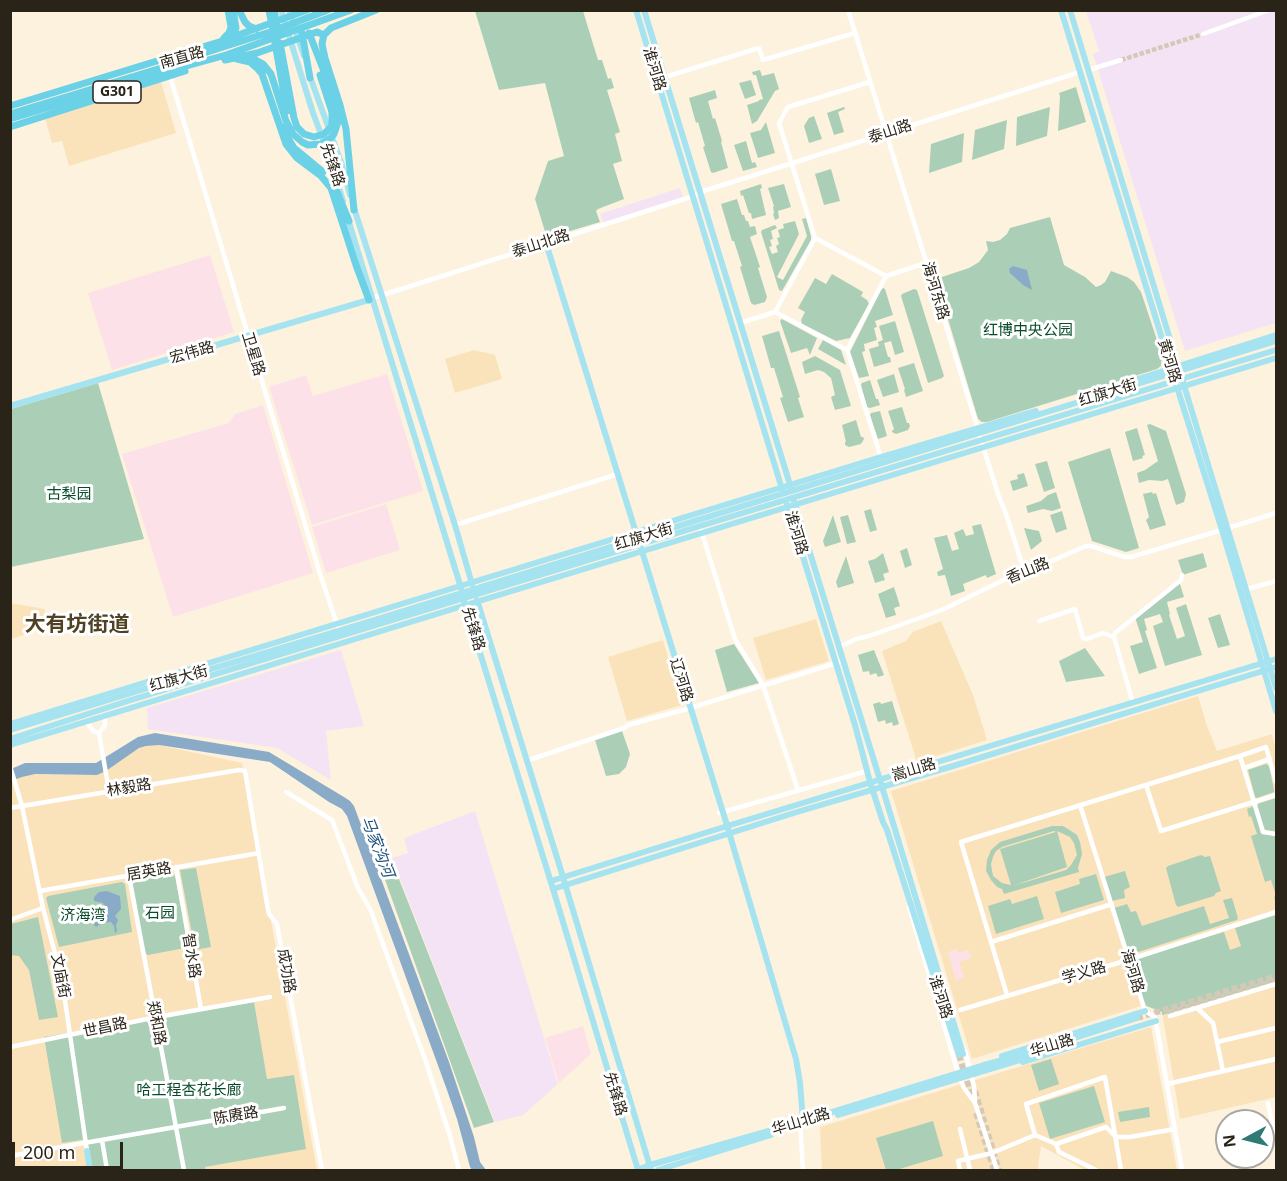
<!DOCTYPE html>
<meta charset="utf-8">
<style>
body{margin:0}
#map{position:relative;width:1287px;height:1181px;overflow:hidden;background:#fdf2de;font-family:"Noto Sans",sans-serif}
canvas{display:block}
.frame{position:absolute;inset:0;border:12px solid #2a2317;pointer-events:none}
.north{position:absolute;left:1215px;top:1109px;width:60px;height:60px;box-sizing:border-box;background:#fff;border:2px solid #aaa7a2;border-radius:50%;rotate:263deg;font-size:16px;font-weight:700;line-height:24px;text-align:center;color:#2a2317}
.north::after{content:'';display:block;margin:auto;width:21px;height:27px;background:#317975;clip-path:polygon(50% 0,100% 100%,50% 72%,0 100%)}
.scale{position:absolute;left:12px;top:1142px;width:111px;height:27px;box-sizing:border-box;border:3px solid #2a2317;border-top:0;padding-left:8px;font-size:18px;line-height:21px;white-space:nowrap;color:#2a2317;-webkit-text-stroke:4px #fff;paint-order:stroke}
</style>
<div id="map">
<canvas width="1287" height="1181"></canvas>
<div class="frame"></div>
<div class="north">N</div>
<div class="scale">200 m</div>
</div>
<script>
const c = document.querySelector('canvas').getContext('2d');
c.lineJoin = 'round';
function paint(path, color) { c.fillStyle = color; c.fill(path, 'evenodd'); }
const toPath = rows => new Path2D(rows.map(r => 'M' + r).join(''));
function strokePath(path, color, width, dash) { c.strokeStyle = color; c.lineWidth = width; c.lineCap = dash ? 'butt' : 'round'; c.setLineDash(dash || []); c.stroke(path); }
function label(font, color, halo, rows, align = 'center') {
  c.font = font + ' "Noto Sans","Noto Sans SC",sans-serif'; c.lineWidth = 6; c.setLineDash([]); c.textBaseline = 'middle'; c.strokeStyle = halo; c.fillStyle = color; for (const [text, x, y, turn = 0] of rows) {
    c.save(); c.translate(x, y); c.rotate((+turn || 0) * Math.PI / 180); c.textAlign = isNaN(turn) ? turn : align; if (halo) c.strokeText(text, 0, 0); c.fillText(text, 0, 0); c.restore();
  }
}
paint(toPath([
 [1086,11,1276,11,1276,323,1185,351,1093,54,1099,51],
 [680,188,683,197,635,212,636,214,604,224,600,214],
 [341,650,364,726,326,731,331,780,277,748,148,729,147,708],
 [475,811,558,1084,523,1115,495,1122,392,858,408,853,404,838]
]), '#f4e3f5');
paint(toPath([
 [161,82,176,133,69,166,62,141,52,143,45,118],
 [474,350,495,355,502,379,455,393,445,359],
 [10,603,45,609,43,629,11,639],
 [816,619,829,661,766,680,753,638],
 [941,621,973,695,987,740,917,762,882,651,906,641,913,632],
 [663,640,682,705,627,721,608,657],
 [1198,696,1207,726,1217,751,1272,734,1276,750,1276,1097,1180,1119,1162,1012,1144,1005,972,1059,891,791],
 [151,745,159,745,242,763,317,1170,11,1170,11,781,30,774,87,775,106,771,139,748],
 [1151,1027,1177,1170,1085,1170,1041,1146,1038,1166,1039,1170,822,1170,820,1127]
]), '#fae3bb');
paint(toPath([
 [210,255,234,332,112,370,88,293],
 [387,374,423,491,312,525,269,387,306,375,313,396],
 [263,405,313,573,173,617,122,454,229,423,235,414],
 [386,504,400,550,326,573,312,527],
 [956,949,958,953,968,950,971,958,959,962,964,978,956,980,948,952],
 [583,1026,591,1054,559,1083,545,1038]
]), '#fce2e8');
paint(toPath([
 [475,11,583,11,598,60,602,60,608,79,611,78,614,88,607,90,620,132,615,134,622,161,613,164,624,199,598,209,596,211,600,222,547,238,535,199,548,161,564,156,545,83,499,90],
 [760,70,762,76,774,73,779,89,775,91,757,121,752,124,747,105,759,101,759,100,763,99,756,75,753,75,752,72],
 [751,80,756,95,745,99,739,83],
 [1076,87,1086,122,1058,131,1060,96,1059,93],
 [715,90,717,98,708,101,713,119,715,118,722,141,721,142,728,168,713,173,711,172,703,147,705,146,698,122,696,123,689,98],
 [844,107,845,109,838,112,844,132,834,135,827,113],
 [1050,107,1047,136,1016,146,1017,117],
 [814,116,822,139,809,143,804,126,809,118],
 [1007,120,1004,149,972,160,975,130],
 [766,122,775,153,758,158,750,133,761,130],
 [964,133,962,162,929,173,931,144],
 [746,141,752,163,755,162,757,167,743,171,734,145],
 [831,169,840,201,824,205,815,174],
 [761,184,762,188,760,189,766,215,752,219,751,213,749,213,743,195,741,196,740,191],
 [784,184,791,207,778,211,779,218,775,220,773,214,774,213,773,207,774,206,768,188],
 [737,199,742,215,744,215,746,221,748,221,750,227,755,226,757,234,750,237,760,267,758,268,767,297,765,302,754,305,751,303,740,267,742,266,734,241,732,241,721,204],
 [1050,217,1064,265,1085,277,1096,287,1101,285,1105,282,1111,271,1127,277,1134,282,1141,292,1162,355,1161,366,1157,369,987,422,982,422,978,419,936,279,969,268,979,262,988,250,986,241,993,242,1000,240,1007,234,1010,228],
 [806,218,811,236,811,240,782,291,779,290,761,232,762,230,775,225,777,228,771,231,773,239,770,240,772,246,769,247,772,254,778,252,776,246,779,244,777,238,780,237,778,230,784,228,783,224,795,221,799,234,777,277,783,280,807,236,802,219],
 [832,274,863,292,861,296,867,300,869,304,850,338,836,341,802,324,801,320,805,312,798,308,815,278,826,284],
 [883,288,885,289,893,315,875,321,877,327,874,328,877,340,864,344,865,351,862,352,869,376,859,378,850,352,881,290],
 [914,289,917,290,944,376,942,378,928,383,901,296,902,294],
 [782,319,817,338,810,355,807,348,791,353,780,321],
 [895,321,904,352,895,355,891,341,884,343,888,357,890,357,891,362,874,367,869,349,879,346,878,342,883,340,879,326],
 [779,331,800,397,798,398,804,417,788,422,780,398,783,397,774,368,771,368,762,336],
 [823,340,841,350,846,365,818,349],
 [815,356,840,370,851,406,835,410,831,397,835,395,831,378,824,372,818,370,805,374,802,362],
 [914,363,923,391,906,397,904,390,905,389,898,368],
 [894,374,899,392,883,397,877,380],
 [870,380,876,399,878,399,880,405,870,408,867,407,861,385,862,383],
 [98,383,144,539,11,567,11,409],
 [902,407,907,423,909,423,910,426,908,430,896,434,892,432,892,431,894,429,888,411],
 [880,411,887,436,878,439,870,415,871,413],
 [856,420,861,437,863,437,864,439,861,444,849,447,845,445,845,442,846,442,842,425],
 [1150,424,1166,431,1186,494,1184,502,1176,505,1168,479,1162,481,1149,480,1139,483,1137,473,1145,470,1158,461,1147,425],
 [1137,428,1145,455,1142,456,1143,458,1133,461,1125,432],
 [1110,448,1139,548,1126,552,1092,541,1068,462],
 [1047,461,1055,488,1044,492,1035,464],
 [1024,473,1028,486,1013,491,1010,481,1018,479,1017,475],
 [1056,492,1061,508,1052,511,1043,509,1028,513,1026,506,1041,501,1048,495],
 [1152,492,1153,494,1156,493,1166,525,1150,530,1146,520,1149,517,1143,494],
 [871,509,877,530,870,532,864,511],
 [1062,511,1067,529,1056,533,1050,515],
 [833,515,841,542,825,547,823,541],
 [848,515,856,542,847,544,840,517],
 [981,524,996,574,987,578,986,575,963,584,965,591,951,596,952,599,945,575,938,576,937,572,943,569,934,538,947,535,952,551,959,549,954,533,963,529,966,536,974,534,972,526],
 [1024,528,1039,531,1042,541,1031,550],
 [907,548,912,565,905,568,900,551],
 [883,553,889,572,883,574,885,580,875,583,868,561,875,559],
 [1203,553,1207,567,1183,575,1178,560],
 [846,556,854,583,838,588,836,582],
 [1179,581,1184,597,1167,602,1170,614,1169,615,1177,639,1185,636,1176,608,1186,604,1202,655,1165,666,1153,626,1163,622,1160,614,1144,619,1147,630,1145,631,1157,668,1139,674,1130,646,1143,642,1135,617],
 [894,587,900,606,894,608,896,615,886,618,878,594],
 [1220,614,1230,645,1218,648,1208,618],
 [734,644,759,683,727,692,715,650],
 [1085,648,1105,676,1066,682,1059,661],
 [874,650,884,675,878,677,876,673,870,675,869,671,863,672,858,655],
 [892,701,899,724,893,726,892,722,886,724,885,720,878,722,873,704,880,702,881,704],
 [622,731,630,754,626,767,619,774,606,776,595,740],
 [1266,764,1269,766,1274,790,1274,792,1257,798,1255,797,1248,770],
 [1276,798,1276,832,1265,830,1263,827,1257,805,1260,803],
 [1254,806,1262,833,1276,836,1276,906,1274,897,1276,896,1271,880,1265,882,1251,836,1257,834,1251,816,1249,817,1247,809],
 [1052,826,1063,826,1068,829,1077,835,1080,842,1082,854,1078,868,1079,872,1004,894,1002,889,997,887,991,880,986,871,987,860,991,850,1000,842],
 [1054,831,1056,832,1000,849,1011,885,1002,883,993,876,991,864,993,857,996,851,1002,847],
 [1057,831,1070,837,1074,843,1077,855,1071,865,1066,870,1012,886,1067,867],
 [1201,855,1205,857,1210,856,1221,891,1216,893,1214,896,1178,907,1176,905,1166,868,1168,866],
 [391,859,414,917,494,1122,474,1128,379,863],
 [196,868,211,947,195,950,180,870],
 [1125,871,1130,887,1124,890,1125,898,1112,901,1104,877],
 [171,873,175,876,188,945,185,948,148,955,145,953,132,883,135,879],
 [1096,874,1104,900,1061,913,1055,892,1080,884,1079,879],
 [122,882,125,884,132,932,59,947,46,898,48,896],
 [1037,896,1044,919,996,934,988,906,1010,899,1012,904],
 [1232,898,1238,918,1237,920,1129,955,1114,908,1127,904,1131,912,1136,911,1142,926,1204,906,1210,924,1229,918,1223,900],
 [1276,915,1276,981,1162,1015,1162,1012,1144,1005,1130,960,1224,932,1230,950,1241,946,1235,928],
 [38,917,58,1017,39,1020,29,970,19,956,10,955,11,924],
 [254,1002,267,1079,294,1075,306,1149,205,1167,205,1170,92,1170,87,1139,62,1143,44,1037],
 [1051,1059,1059,1084,1039,1091,1031,1065],
 [1094,1086,1105,1122,1050,1139,1039,1103],
 [1149,1107,1150,1117,1120,1122,1118,1112],
 [933,1121,943,1156,896,1170,886,1170,876,1138]
]), '#abcfb6');
paint(toPath([
 [1013,266,1027,270,1032,290,1023,285,1010,273,1009,269],
 [155,733,269,752,344,797,350,801,354,806,449,1062,474,1137,480,1162,486,1170,472,1170,470,1167,457,1119,447,1090,347,816,342,809,329,802,270,762,159,745,146,746,139,748,106,771,97,775,35,774,22,777,11,781,11,769,25,763,96,763,138,737],
 [107,891,120,896,121,909,115,916,118,920,116,925,117,931,115,933,114,926,111,922,102,923,96,927,94,925,95,922,103,915,106,909,103,903,94,901,94,897,99,892]
]), '#8aabc7');
strokePath(toPath([
 [1121,60,1203,34]
]), '#d3c9b6', 4.5, [4.5, 2]);
strokePath(toPath([
 [1168,1013,1276,981],
 [1137,1018,1276,976],
 [959,1055,972,1098],
 [975,1091,999,1170],
 [976,1113,994,1170]
]), '#d3c9b6', 6, [6, 3]);
strokePath(toPath([
 [848,10,978,429],
 [1203,34,1269,10],
 [1088,70,1121,60],
 [170,76,321,577,338,627],
 [665,77,759,48,763,60,855,33],
 [815,238,779,123,788,107,870,82],
 [886,276,926,263],
 [373,298,694,196,700,192,742,179,1080,72],
 [740,323,775,312,815,238,886,276,847,350,775,312],
 [847,350,881,458],
 [980,437,999,497,1006,514,1024,570],
 [455,525,615,475],
 [700,527,735,639,763,685,798,790],
 [1228,528,1276,513],
 [1247,589,1276,581],
 [1039,621,1075,609,1083,638,1087,639,1103,633,1114,637],
 [1114,637,1115,633,1181,580,1182,575],
 [1114,637,1133,703],
 [839,647,856,639,869,636,942,610,1024,570,1040,566,1086,546,1091,546,1125,557,1131,557,1222,530],
 [690,708,843,661],
 [87,722,93,731,99,733,105,725,105,716],
 [99,733,109,791],
 [1240,756,1266,747,1276,782],
 [526,761,624,728,628,725,687,709],
 [10,766,22,806,43,908,62,980,87,1151],
 [1244,768,1270,759],
 [1146,785,1161,831,1276,795],
 [286,792,332,820,358,888,371,911,426,1062,450,1136,459,1170],
 [1080,805,1145,1011,1155,1017,1182,1170],
 [10,808,239,770,245,771,268,910,269,914,277,924,322,1170],
 [719,813,867,771],
 [176,867,201,1009],
 [129,876,184,1170],
 [40,891,259,853],
 [909,907,958,1073,964,1088,975,1103,997,1170],
 [10,920,43,908],
 [991,942,1112,904],
 [1007,995,961,842,1240,756,1263,832,1276,834],
 [1197,1008,1213,1023,1217,1042],
 [960,1010,1128,960,1276,912],
 [1170,1016,1276,984],
 [10,1047,152,1018,270,997],
 [965,1051,974,1086,975,1101],
 [1223,1071,1217,1042,1276,1028],
 [1167,1084,1276,1059],
 [1268,1103,1276,1142],
 [800,1122,803,1170],
 [960,1129,970,1170],
 [1035,1135,1026,1104,1105,1077,1121,1170],
 [102,1140,107,1170],
 [1056,1144,1059,1152,1096,1170],
 [10,1156,284,1108],
 [960,1170,958,1161,992,1153,1035,1135,1056,1144,1106,1127,1116,1137,1130,1137,1175,1129]
]), '#fff', 4.5);
strokePath(toPath([
 [281,10,313,113,329,155,343,201],
 [289,10,304,56],
 [636,10,782,489],
 [644,10,791,488],
 [1061,10,1172,371],
 [1070,10,1179,369],
 [309,74,342,165,350,195],
 [354,208,455,525,472,584],
 [347,216,461,588],
 [546,243,637,536],
 [1183,382,1276,688],
 [1176,384,1222,530,1276,711],
 [1094,393,1276,335],
 [10,406,372,299],
 [794,501,880,780,963,1054],
 [787,505,855,725,870,782,883,822,887,830,959,1055],
 [641,548,726,822,796,1059,800,1083,803,1121],
 [477,600,563,877,651,1170],
 [464,601,553,889,638,1170],
 [10,724,881,457,1036,411],
 [10,730,174,680,362,624,1276,341],
 [10,739,131,700,1276,350],
 [10,745,466,605,1276,358],
 [551,881,724,827,1276,659],
 [553,889,797,812,953,766,1276,667],
 [1002,1056,1145,1011],
 [1023,1062,1156,1021],
 [838,1115,1027,1058],
 [87,1151,90,1170],
 [637,1170,650,1165,800,1122,984,1065,1022,1055,1137,1018],
 [658,1170,771,1135]
]), '#a6e3f0', 6);
strokePath(toPath([
 [239,10,245,22,249,26,256,29],
 [269,10,272,26],
 [274,10,277,26],
 [302,33,310,78],
 [224,38,229,33,231,27,228,10],
 [230,39,236,28,233,10],
 [275,43,287,111],
 [280,43,294,118,297,127,304,134,314,137,324,134,330,128,332,124,332,112,320,75],
 [248,56,263,64,271,74,286,121,293,134,302,142,308,145,321,144,331,138,334,134,338,122,337,115,325,74,309,33],
 [237,59,250,62,257,68,262,74,286,144,297,158,321,176,331,188,356,265,369,300],
 [225,60,257,53,317,32,324,35],
 [10,106,219,42,307,10],
 [10,114,171,65,198,55,270,32,328,10],
 [10,119,172,70,226,55,351,10],
 [10,127,185,71],
 [284,127,288,138,294,148,323,172],
 [335,187,349,221],
 [354,210,346,129,340,105,325,58,322,44,323,39,324,35,331,28,376,10]
]), '#6bd1e6', 7);
for (const [x, y, w] of [
 [117,92,48]
]) { const box = new Path2D(); box.roundRect(x - w / 2, y - 11, w, 22, 4.5); c.fillStyle = '#fff'; c.fill(box); strokePath(box, '#2a2317', 1.5); }
label('bold 14px', '#2a2317', null, [
 ["G301",117,92]
]);
label('15px', '#2a2317', '#fff', [
 ["南直路",182,58,-16],
 ["淮河路",654,69,73],
 ["泰山路",890,132,-18],
 ["先锋路",332,165,71],
 ["泰山北路",541,244,-18],
 ["海河东路",935,291,73],
 ["宏伟路",192,353,-16],
 ["卫星路",253,354,73],
 ["黄河路",1169,361,73],
 ["红旗大街",1108,393,-17],
 ["淮河路",796,533,73],
 ["红旗大街",644,537,-17],
 ["香山路",1028,571,-22],
 ["先锋路",473,629,73],
 ["红旗大街",179,679,-16],
 ["辽河路",681,680,73],
 ["嵩山路",914,770,-17],
 ["林毅路",129,788,-9],
 ["居英路",149,872,-10],
 ["智水路",191,956,80],
 ["成功路",286,971,80],
 ["海河路",1132,971,73],
 ["学义路",1084,973,-16],
 ["文庙街",60,976,79],
 ["淮河路",940,997,72],
 ["郑和路",156,1023,79],
 ["世昌路",105,1028,-12],
 ["华山路",1052,1046,-17],
 ["先锋路",615,1094,73],
 ["陈赓路",236,1116,-10],
 ["华山北路",801,1122,-17]
]);
label('15px', '#074b29', '#fff', [
 ["红博中央公园",1028,331],
 ["古梨园",69,495],
 ["石园",160,914],
 ["济海湾",83,916],
 ["哈工程杏花长廊",189,1091]
]);
label('italic 16px', '#22567d', '#fff', [
 ["马家沟河",377,847,69]
]);
label('bold 21px', '#514225', '#fff', [
 ["大有坊街道",77,625]
]);
</script>
